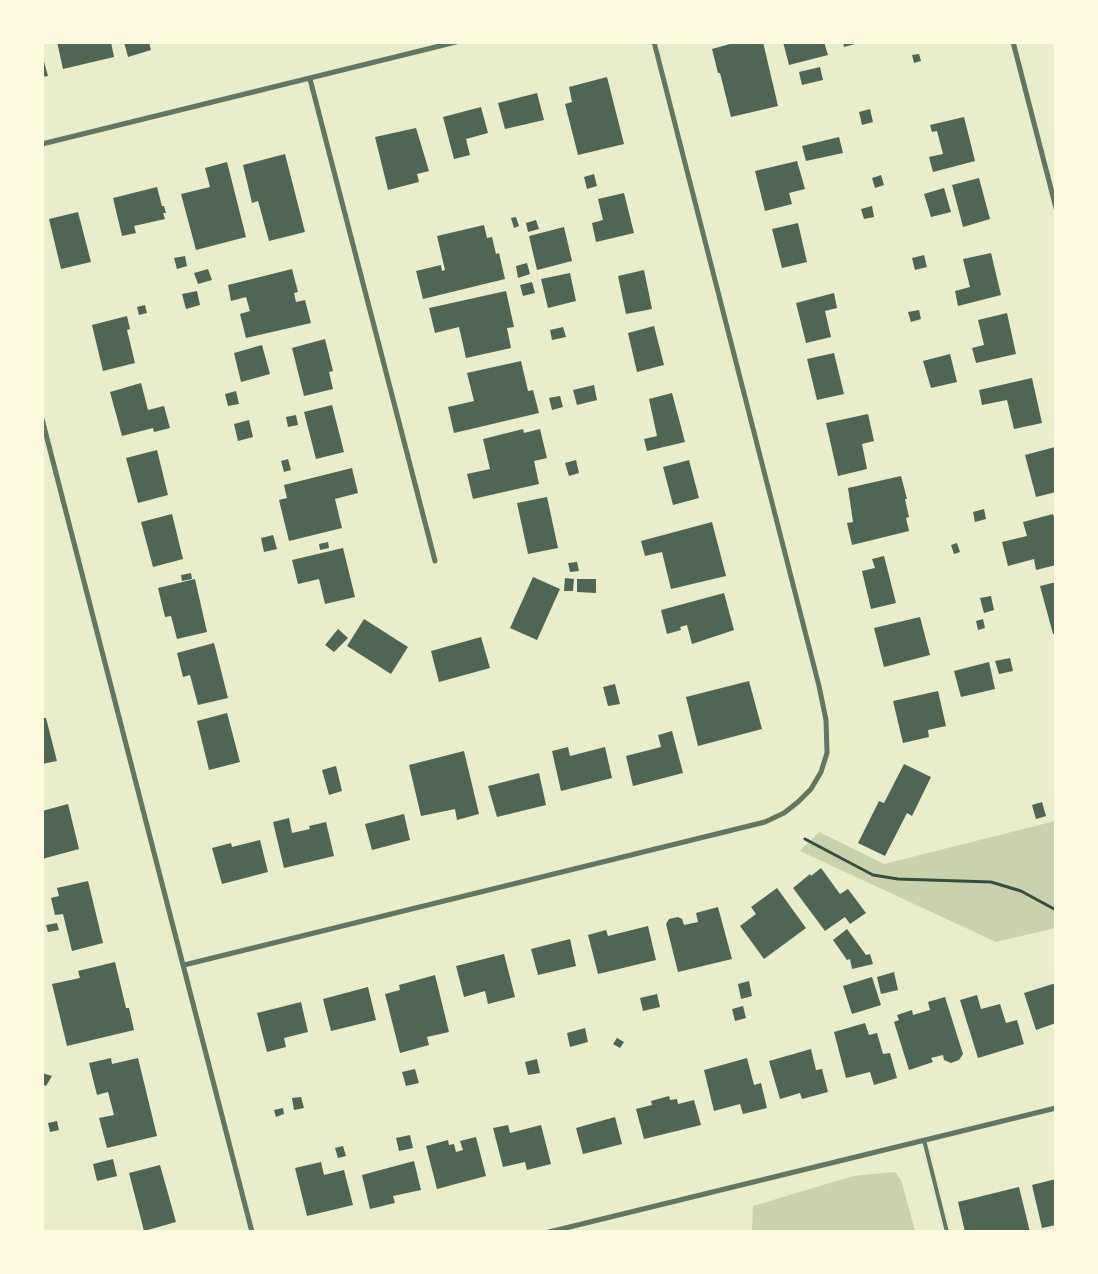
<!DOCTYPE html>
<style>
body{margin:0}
#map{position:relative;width:1098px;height:1274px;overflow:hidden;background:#e9edc9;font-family:Montserrat,sans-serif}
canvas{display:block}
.frame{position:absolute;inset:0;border:44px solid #fefae0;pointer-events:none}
</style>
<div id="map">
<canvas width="1098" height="1274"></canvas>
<div class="frame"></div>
</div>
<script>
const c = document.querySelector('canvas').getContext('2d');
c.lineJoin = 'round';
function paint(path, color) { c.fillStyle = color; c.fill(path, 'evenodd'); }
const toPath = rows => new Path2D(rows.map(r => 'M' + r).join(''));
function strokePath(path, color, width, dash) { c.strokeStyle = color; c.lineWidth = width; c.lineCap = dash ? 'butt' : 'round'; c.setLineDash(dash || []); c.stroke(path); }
paint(toPath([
 [1055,821,1055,928,996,942,800,851,819,832,884,864],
 [895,1172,901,1180,915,1231,752,1231,753,1206,853,1176]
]), '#cad2ad');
paint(toPath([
 [57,42,111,42,114,57,63,69],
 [124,42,149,42,151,50,128,57],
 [737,42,763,42,778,106,731,117,720,73,718,73,712,49],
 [783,42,824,42,828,55,789,65],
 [843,42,859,42,859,43,844,47],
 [919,54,921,61,914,63,912,55],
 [43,58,48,76,42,77,42,59],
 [820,67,823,80,802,85,799,72],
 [607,77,624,144,578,155,565,104,572,102,569,87],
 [537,93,544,120,505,129,498,103],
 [481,107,488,133,466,139,470,155,454,159,443,117],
 [870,109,873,122,862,125,859,112],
 [964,117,975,161,933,172,929,157,943,154,937,131,932,132,930,125],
 [416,128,429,171,417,174,419,182,388,190,375,137],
 [839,137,843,153,806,161,802,146],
 [285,154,305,232,269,241,258,201,252,203,243,165],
 [797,161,805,189,789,193,792,204,765,211,755,171],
 [227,162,246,237,196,250,181,194,210,187,205,168],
 [594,174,597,186,587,189,584,177],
 [881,175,884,185,875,188,872,178],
 [979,178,990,219,963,227,952,185],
 [157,187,162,206,164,206,166,213,163,213,165,219,134,226,136,233,122,236,113,198],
 [944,188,951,212,931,217,924,194],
 [624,193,634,233,596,242,592,223,603,220,598,199],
 [872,206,874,217,864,219,861,209],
 [78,212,91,262,61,269,49,219],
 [516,217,519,226,514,228,511,218],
 [536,220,539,229,528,232,526,223],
 [798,223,807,262,782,268,772,229],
 [484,225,487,238,492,237,496,254,499,253,505,279,423,299,416,271,441,265,442,271,445,270,437,236],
 [564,227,572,261,537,270,529,236],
 [991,253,1001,295,958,306,955,291,970,287,963,259],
 [924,255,927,267,915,270,912,258],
 [185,256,187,266,177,269,174,258],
 [527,263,530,274,518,278,516,266],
 [208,269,212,280,198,284,194,273],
 [292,269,298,292,294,293,296,302,305,300,311,323,246,338,240,314,250,311,246,297,231,301,228,285],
 [644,270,652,309,626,314,618,276],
 [570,273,576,301,548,308,541,279],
 [532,282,535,293,523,296,520,285],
 [197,291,200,305,186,309,182,294],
 [506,291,514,327,507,328,511,348,466,358,459,327,435,333,429,308],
 [834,293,837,308,825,311,831,337,806,343,796,303],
 [145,305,147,313,139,315,137,307],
 [919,310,921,319,911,322,908,312],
 [1007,313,1016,354,976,363,972,348,984,345,978,320],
 [127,316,130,329,127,330,135,363,103,371,92,325],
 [654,326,664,365,637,372,628,333],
 [563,327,566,337,552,340,550,330],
 [325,339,333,371,329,372,333,389,304,396,292,348],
 [262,345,270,374,241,382,234,353],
 [834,353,844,394,817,400,807,359],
 [950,354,957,382,931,388,923,361],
 [521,361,528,391,533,390,539,413,454,433,448,407,474,401,467,373],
 [1032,378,1042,423,1014,429,1007,400,982,405,979,390],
 [141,383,148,410,164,406,170,428,154,432,153,428,122,436,110,392],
 [594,385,597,400,577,405,573,390],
 [236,391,239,404,228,406,225,394],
 [672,393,685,442,647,451,644,439,657,436,649,399],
 [560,396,563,407,552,410,549,398],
 [332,405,344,452,316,459,304,412],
 [868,414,874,441,862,444,867,469,838,476,826,423],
 [296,415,298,425,288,427,286,417],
 [249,420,253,437,238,441,234,424],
 [523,429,524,433,540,429,547,458,534,461,539,484,473,499,467,474,490,469,483,439],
 [1055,447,1056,492,1036,497,1025,455],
 [157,450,168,495,138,503,126,458],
 [288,459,291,470,284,472,281,461],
 [576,460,579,473,569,476,565,463],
 [689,460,699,498,673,505,663,467],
 [352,468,358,493,335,499,342,528,289,541,279,500,287,498,284,485],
 [901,476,907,499,905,499,909,517,906,518,909,531,852,545,847,523,853,522,848,488],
 [547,497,558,548,528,554,517,503],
 [984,509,986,519,975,522,973,512],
 [172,514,183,559,153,567,141,522],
 [1053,514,1056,523,1056,565,1036,570,1034,559,1008,566,1002,542,1027,536,1023,522],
 [712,522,726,576,671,589,662,552,645,556,641,541],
 [273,535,277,549,264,552,261,538],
 [328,542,329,548,320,550,319,544],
 [957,543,960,552,954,554,951,545],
 [343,548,355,597,325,604,319,579,298,584,292,560],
 [884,556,896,603,871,609,862,571,875,568,872,559],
 [577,562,579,571,570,572,568,563],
 [191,573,192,579,182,581,181,575],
 [533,577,560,589,537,640,510,628],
 [565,578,574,579,573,591,564,591],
 [195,579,207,632,177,639,171,616,165,617,158,588],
 [577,579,596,579,596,593,577,592],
 [1056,582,1056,634,1053,634,1040,586],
 [724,593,734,630,692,644,687,625,680,627,681,630,667,634,661,610],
 [991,596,994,610,984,613,980,598],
 [920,617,930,655,884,667,874,628],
 [364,619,408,647,391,674,347,646],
 [983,619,985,628,978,630,976,621],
 [338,629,348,638,334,652,325,645],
 [481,637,490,668,439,682,431,651],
 [214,643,228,698,198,705,190,675,183,677,177,653],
 [1010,658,1013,671,999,674,995,661],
 [989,662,995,689,961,697,954,671],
 [749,681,762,729,698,746,686,697],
 [615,684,620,704,608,706,603,687],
 [938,691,946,726,928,730,929,737,903,743,893,701],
 [227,713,240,762,209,770,197,721],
 [42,718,46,718,57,761,42,764],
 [672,731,683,773,633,786,626,756,661,747,658,735],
 [568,747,570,756,605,747,612,778,561,791,552,751],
 [464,751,479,814,457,820,455,809,421,816,409,765],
 [904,764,931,777,912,816,907,813,885,856,858,843,879,801,884,803],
 [336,766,342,791,329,795,322,770],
 [539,773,546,805,497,817,488,786],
 [1042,802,1046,816,1036,819,1032,805],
 [68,804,79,849,42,859,42,811],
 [404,814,410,840,372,850,365,824],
 [289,818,292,833,310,829,309,826,326,822,334,856,284,868,273,822],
 [260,840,268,872,222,884,212,848,231,843,232,847],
 [821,868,840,894,848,889,866,913,850,924,845,917,825,931,793,888,810,874,811,876],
 [88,881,103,943,72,951,63,914,55,915,51,898,59,896,57,888],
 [777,888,806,928,764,959,740,926,756,914,751,907],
 [718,907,732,959,678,972,666,924,669,919,678,917,682,919,684,925,698,922,696,913],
 [57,923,59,930,48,932,46,925],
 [648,926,656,960,598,974,588,935,606,930,608,936],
 [847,929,866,955,870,954,873,964,852,969,850,959,847,960,833,940],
 [570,939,576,966,538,975,531,949],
 [504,954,515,997,488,1004,485,991,464,997,456,966],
 [115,962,126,1008,129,1008,134,1030,67,1046,52,984,80,978,78,971],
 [894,972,898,990,881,994,877,977],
 [435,975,449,1032,427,1037,429,1045,400,1053,385,994,400,990,399,985],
 [872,977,881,1005,852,1014,843,986],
 [749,981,752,996,741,999,738,984],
 [1056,983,1056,1023,1036,1030,1024,993],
 [368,987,376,1020,331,1031,323,999],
 [657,994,660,1007,643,1011,640,998],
 [977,995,981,1009,1000,1004,1006,1023,1017,1020,1024,1044,978,1058,960,1000],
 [945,997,963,1054,959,1060,951,1063,944,1060,943,1055,931,1058,933,1062,909,1070,894,1022,899,1020,897,1015,912,1010,913,1015,930,1010,928,1002],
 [301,1002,308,1032,284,1038,286,1047,267,1052,257,1013],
 [743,1006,746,1018,735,1021,732,1009],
 [865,1023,869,1035,877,1033,883,1054,890,1053,897,1078,874,1085,870,1072,846,1078,834,1032],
 [585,1028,588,1042,570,1047,567,1033],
 [617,1038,624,1042,620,1048,613,1044],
 [811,1049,816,1070,822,1069,828,1092,802,1099,800,1093,780,1099,769,1061],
 [111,1058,112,1064,138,1058,157,1136,107,1148,99,1118,114,1115,108,1092,97,1095,89,1063],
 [747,1058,754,1085,761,1083,767,1108,743,1114,740,1104,714,1111,704,1070],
 [537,1059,540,1073,528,1075,525,1062],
 [415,1069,419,1083,406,1086,402,1072],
 [42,1073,52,1076,46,1086,42,1084],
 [669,1096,670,1100,677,1099,678,1104,694,1100,701,1125,644,1139,636,1109,652,1105,651,1101],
 [301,1097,304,1108,294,1110,292,1098],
 [283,1108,284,1114,276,1117,274,1110],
 [615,1117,622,1144,583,1154,576,1128],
 [57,1121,59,1130,50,1132,48,1123],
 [508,1125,510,1133,541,1125,551,1164,527,1170,525,1162,503,1167,493,1128],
 [410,1135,413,1148,399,1151,396,1138],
 [476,1137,486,1176,437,1189,426,1146,448,1140,449,1145,454,1144,456,1152,463,1150,460,1141],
 [343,1146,346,1156,338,1158,335,1148],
 [113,1159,117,1176,97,1181,93,1164],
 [414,1161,421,1190,393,1196,395,1203,370,1209,362,1175],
 [321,1162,324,1175,344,1170,353,1205,307,1216,295,1168],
 [160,1165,176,1222,144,1231,129,1173],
 [1056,1179,1056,1225,1042,1228,1032,1185],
 [1019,1187,1030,1232,965,1232,958,1202]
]), '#4f6655');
strokePath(toPath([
 [805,839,873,875,898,879,991,882,1021,891,1056,910]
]), '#344e41', 3);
strokePath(toPath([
 [924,1140,947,1232]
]), '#617663', 4);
strokePath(toPath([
 [1013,42,1056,208],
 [310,79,435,561],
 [42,144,456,42],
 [42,419,252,1232],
 [184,965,765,822,784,813,798,802,811,789,821,772,827,753,826,720,819,686,654,42],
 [549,1232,1056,1108]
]), '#617663', 5);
</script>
